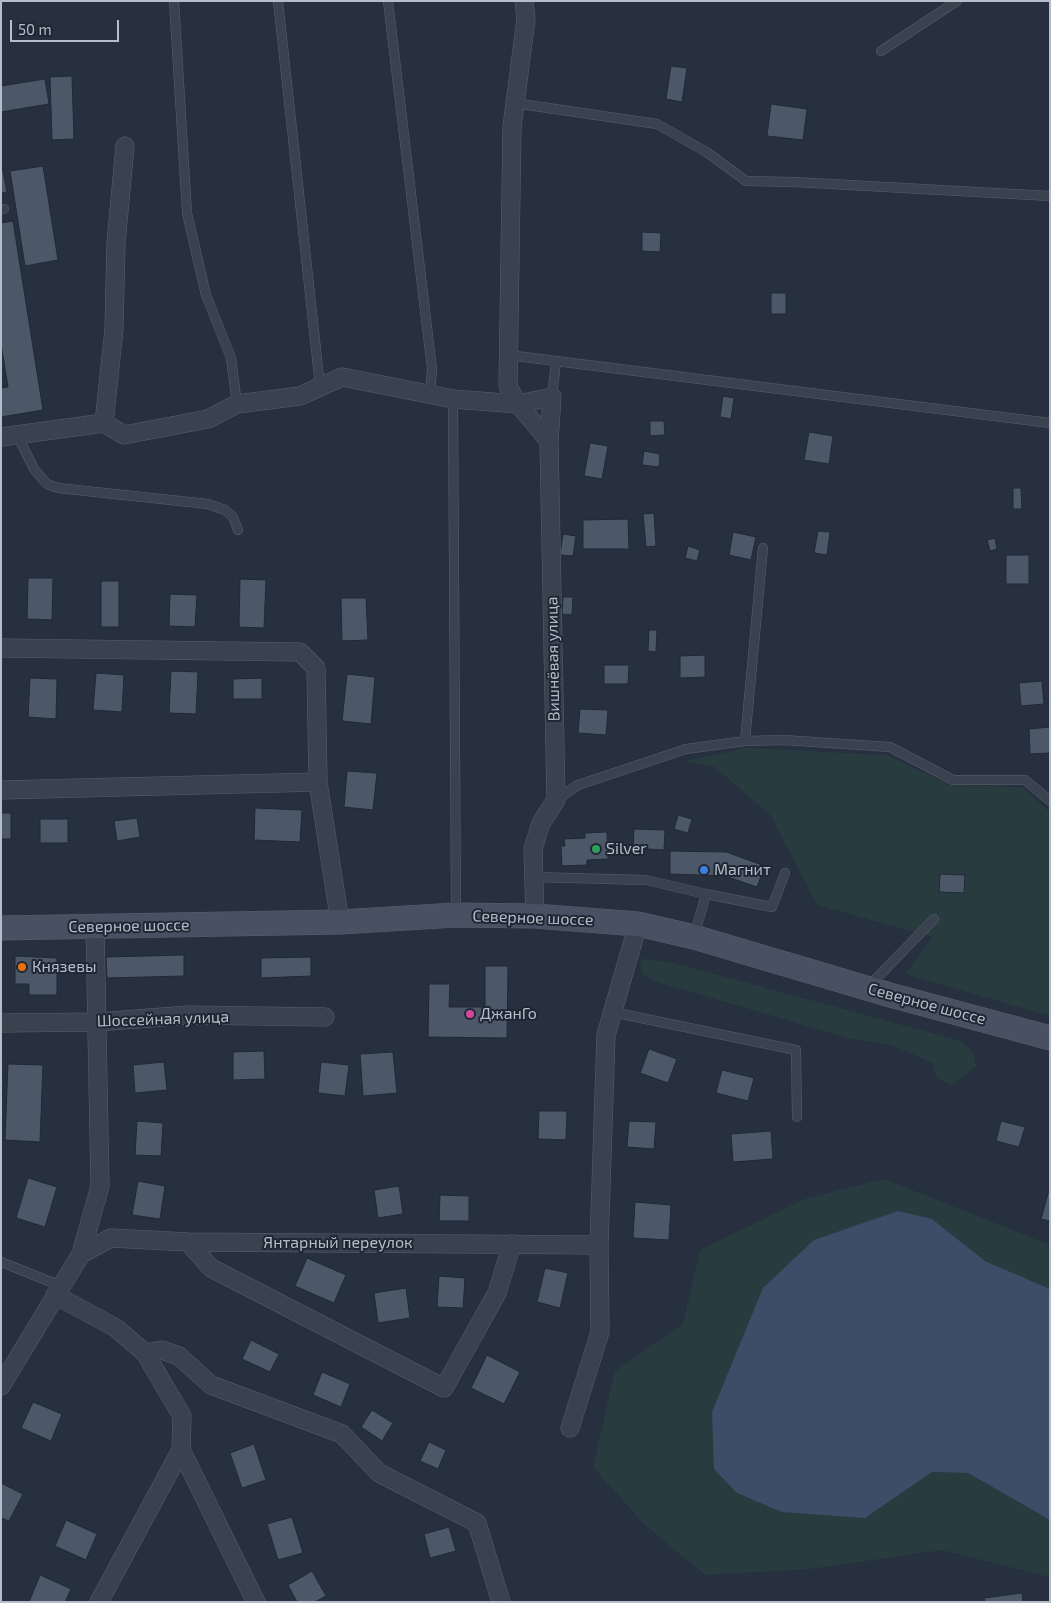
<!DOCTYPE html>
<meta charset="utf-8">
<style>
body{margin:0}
#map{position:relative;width:1051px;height:1603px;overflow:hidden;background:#26303f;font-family:"Exo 2",sans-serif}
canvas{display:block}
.frame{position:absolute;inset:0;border:2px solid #b6bdc9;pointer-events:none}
.scale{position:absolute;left:10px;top:20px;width:109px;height:22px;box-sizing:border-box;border:2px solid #b6bdc9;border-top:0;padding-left:6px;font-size:15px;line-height:18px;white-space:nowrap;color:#b6bdc9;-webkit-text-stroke:4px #1f2734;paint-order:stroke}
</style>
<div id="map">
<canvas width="1051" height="1603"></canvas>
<div class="frame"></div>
<div class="scale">50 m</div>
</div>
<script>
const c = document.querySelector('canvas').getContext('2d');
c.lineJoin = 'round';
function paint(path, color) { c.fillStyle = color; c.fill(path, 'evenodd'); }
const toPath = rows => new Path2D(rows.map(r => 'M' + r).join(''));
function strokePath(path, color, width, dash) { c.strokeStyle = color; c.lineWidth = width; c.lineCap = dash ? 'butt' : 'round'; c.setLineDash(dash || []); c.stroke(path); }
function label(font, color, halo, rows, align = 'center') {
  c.font = font + ' "Exo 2",sans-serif'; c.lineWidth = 4; c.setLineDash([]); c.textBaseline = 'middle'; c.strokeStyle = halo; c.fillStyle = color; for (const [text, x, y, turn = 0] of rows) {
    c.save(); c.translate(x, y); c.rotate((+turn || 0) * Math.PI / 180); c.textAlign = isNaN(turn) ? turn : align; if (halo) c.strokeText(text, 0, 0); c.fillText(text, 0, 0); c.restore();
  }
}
paint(toPath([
 [746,748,886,755,950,785,1022,787,1050,812,1050,1016,905,974,933,937,817,905,771,816,715,767,685,761],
 [640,959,670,962,961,1041,973,1052,976,1066,952,1085,937,1078,933,1063,892,1045,848,1038,654,981,642,974],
 [884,1179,1050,1245,1050,1289,985,1261,932,1219,865,1518,932,1472,968,1473,1050,1520,1050,1577,942,1550,810,1569,705,1575,644,1524,593,1467,615,1371,683,1324,700,1250,805,1199]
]), '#283c40');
paint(toPath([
 [898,1211,932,1219,985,1261,1050,1289,1050,1520,968,1473,932,1472,865,1518,782,1512,737,1493,714,1469,712,1412,763,1288,814,1240]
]), '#3c4d67');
const building = toPath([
 [671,66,687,68,682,102,666,99,671,66],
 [72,76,74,139,52,140,50,77,72,76],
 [45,79,49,104,1,112,1,86,45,79],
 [771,104,807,109,803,140,767,136,771,104],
 [1,161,7,192,1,193,1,161],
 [43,166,58,260,25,266,10,171,43,166],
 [13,221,43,410,1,417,1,388,8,387,1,344,1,223,13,221],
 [642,232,661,233,660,252,642,251,642,232],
 [771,293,786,293,786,314,771,314,771,293],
 [723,396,734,398,731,419,720,417,723,396],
 [650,421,664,421,665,435,650,436,650,421],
 [809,432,833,436,829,464,804,460,809,432],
 [590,443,608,446,602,479,584,476,590,443],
 [644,451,660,454,659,467,642,465,644,451],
 [1013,488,1021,488,1022,509,1013,509,1013,488],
 [654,513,656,546,646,547,643,514,654,513],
 [628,519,629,549,583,549,583,520,628,519],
 [818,531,830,532,827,555,814,553,818,531],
 [733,532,756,537,751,560,729,555,733,532],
 [563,534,576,536,573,556,560,555,563,534],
 [995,538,997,549,990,551,987,540,995,538],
 [688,546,700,550,697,561,685,558,688,546],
 [1006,555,1029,555,1029,584,1006,584,1006,555],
 [28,578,53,578,52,620,27,619,28,578],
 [240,579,266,580,264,628,239,627,240,579],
 [101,581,119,581,119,627,101,627,101,581],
 [170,594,197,595,195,627,169,626,170,594],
 [563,597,573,597,572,615,562,614,563,597],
 [341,598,366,598,368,640,342,641,341,598],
 [649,630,657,630,656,652,648,651,649,630],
 [705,655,705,677,680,678,680,656,705,655],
 [604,665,629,665,628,684,604,684,604,665],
 [171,671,198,672,196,714,169,713,171,671],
 [96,673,124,675,122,712,93,710,96,673],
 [347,674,375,677,371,724,342,721,347,674],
 [30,678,57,679,56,719,28,717,30,678],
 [262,678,262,699,233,699,233,679,262,678],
 [1042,681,1044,704,1021,706,1019,683,1042,681],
 [580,709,608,710,606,735,578,733,580,709],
 [1050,727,1050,753,1030,754,1029,729,1050,727],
 [347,771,377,773,373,810,344,807,347,771],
 [255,808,302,810,300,842,254,840,255,808],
 [1,813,11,813,11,839,1,839,1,813],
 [678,815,692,819,688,833,674,829,678,815],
 [137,818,140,837,117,841,114,821,137,818],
 [40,819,68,819,68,843,40,843,40,819],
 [634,829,665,830,664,850,633,848,634,829],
 [607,832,608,859,587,860,587,865,562,866,561,846,565,846,564,839,585,838,585,833,607,832],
 [670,851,726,852,765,866,757,887,725,876,670,874,670,851],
 [940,874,965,875,964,893,939,892,940,874],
 [184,955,184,976,107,978,106,957,184,955],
 [15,956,57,958,57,995,29,995,29,984,15,984,15,956],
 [311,957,311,976,261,978,261,958,311,957],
 [485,966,508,966,507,1038,428,1037,429,984,450,984,449,1007,485,1007,485,966],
 [649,1049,677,1059,668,1083,640,1073,649,1049],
 [264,1051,265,1079,233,1080,233,1052,264,1051],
 [393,1052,397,1093,363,1096,360,1054,393,1052],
 [164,1062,167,1090,135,1093,133,1065,164,1062],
 [321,1062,349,1065,345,1096,318,1093,321,1062],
 [8,1064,43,1065,40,1142,5,1140,8,1064],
 [722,1070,754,1078,748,1101,716,1093,722,1070],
 [539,1111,567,1111,566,1140,538,1139,539,1111],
 [137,1121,163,1123,161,1156,135,1155,137,1121],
 [629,1121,656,1122,654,1149,627,1147,629,1121],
 [1001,1121,1025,1127,1019,1147,996,1141,1001,1121],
 [771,1131,773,1159,733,1162,731,1134,771,1131],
 [28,1178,57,1187,45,1227,16,1218,28,1178],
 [138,1181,165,1186,160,1219,132,1215,138,1181],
 [399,1186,403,1214,378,1218,374,1190,399,1186],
 [1049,1190,1050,1190,1050,1221,1041,1219,1049,1190],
 [440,1195,469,1196,469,1221,439,1221,440,1195],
 [635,1202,671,1205,669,1240,633,1238,635,1202],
 [307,1258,346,1275,334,1303,295,1286,307,1258],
 [545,1268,568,1273,560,1308,537,1302,545,1268],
 [439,1276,465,1278,463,1308,437,1307,439,1276],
 [406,1288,410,1318,378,1323,374,1293,406,1288],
 [251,1340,279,1354,270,1372,242,1359,251,1340],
 [487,1355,520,1372,504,1404,471,1388,487,1355],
 [322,1372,350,1384,341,1407,313,1395,322,1372],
 [33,1402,62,1414,51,1441,21,1428,33,1402],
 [372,1410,393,1423,382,1441,361,1427,372,1410],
 [429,1442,446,1450,438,1469,420,1461,429,1442],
 [254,1444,266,1480,242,1488,230,1453,254,1444],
 [1,1483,23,1494,9,1521,1,1518,1,1483],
 [292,1517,303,1553,278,1560,267,1524,292,1517],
 [66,1520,97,1534,86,1560,55,1546,66,1520],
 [449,1527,456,1551,430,1558,424,1534,449,1527],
 [312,1571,326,1596,315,1602,297,1602,288,1585,312,1571],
 [40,1575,71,1589,65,1602,29,1602,40,1575],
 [1022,1593,1023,1602,985,1602,984,1598,1022,1593]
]);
paint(building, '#4c5768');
strokePath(building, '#212936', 1);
const service = toPath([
 [174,1,187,213,206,295,231,358,237,404],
 [278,1,320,386],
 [388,1,432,369,430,394],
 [881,51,957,1],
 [514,103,657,124,708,153,746,181,794,182,1050,196],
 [1,209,4,209],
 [508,355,1050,423],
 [552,397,556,362],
 [453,399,456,915],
 [17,435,34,469,47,484,58,488,208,504,225,510,233,517,238,530],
 [745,741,763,548],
 [556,800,578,785,686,749,745,741,783,740,890,747,953,780,1025,780,1050,801],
 [533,877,646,880,706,894],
 [694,937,706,894,772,907,785,873],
 [869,986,934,919],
 [612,1012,796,1050,797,1117],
 [1,1262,61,1286]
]);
const minor = toPath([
 [524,1,526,19,512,127,508,386,518,404,549,441],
 [104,423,114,329,116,243,125,146],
 [1,437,104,423,124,435,208,419,237,404,300,396,342,377,453,399,518,404,552,397,549,441,556,800,541,823,533,849,535,916],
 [1,648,300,652,316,668,318,782],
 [1,790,318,782,340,922],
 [1,1023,98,1022,188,1015,325,1017],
 [188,1242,211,1268,444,1388,497,1293,512,1244],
 [81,1254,111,1238,188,1242,599,1245],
 [55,1295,116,1328,145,1353,182,1416,181,1450,256,1602],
 [145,1353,162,1350,179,1356,211,1385,342,1434,379,1473,477,1523,501,1602],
 [1,1386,81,1254,100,1186,95,926],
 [570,1428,600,1332,599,1245,606,1035,638,924],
 [99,1602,181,1450]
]);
const secondary = toPath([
 [1,928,340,922,456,915,535,916,638,924,694,937,890,995,1050,1038]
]);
strokePath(service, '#58606c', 10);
strokePath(minor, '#58606c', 19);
strokePath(secondary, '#58606c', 25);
strokePath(service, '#3a424f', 9);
strokePath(minor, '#3a424f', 18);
strokePath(secondary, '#485162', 24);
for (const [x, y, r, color] of [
 [596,849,5,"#2e9e5b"],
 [704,870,5,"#3f7fe0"],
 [22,967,5,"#e8710a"],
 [470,1014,5,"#d1479c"]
]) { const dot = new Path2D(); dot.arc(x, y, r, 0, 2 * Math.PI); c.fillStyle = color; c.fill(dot); strokePath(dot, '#1f2734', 2); }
label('16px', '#b6bdc9', '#1f2734', [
 ["Вишнёвая улица",553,659,-91],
 ["Северное шоссе",533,918,2],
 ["Северное шоссе",129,926,-1],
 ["Северное шоссе",927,1004,15],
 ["Шоссейная улица",163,1019,-2],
 ["Янтарный переулок",338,1243]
]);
label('16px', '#b6bdc9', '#1f2734', [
 ["Silver",606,849],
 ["Магнит",714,870],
 ["Князевы",32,967],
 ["ДжанГо",480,1014]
], 'left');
</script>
